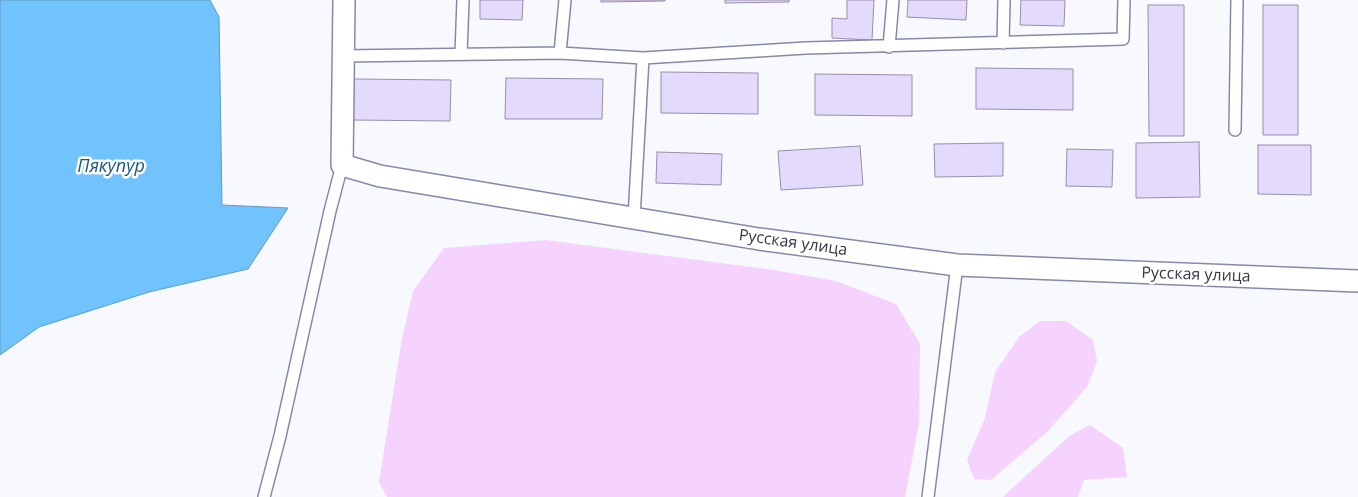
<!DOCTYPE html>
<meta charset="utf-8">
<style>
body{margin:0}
canvas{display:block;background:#f8f8ff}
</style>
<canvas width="1358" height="497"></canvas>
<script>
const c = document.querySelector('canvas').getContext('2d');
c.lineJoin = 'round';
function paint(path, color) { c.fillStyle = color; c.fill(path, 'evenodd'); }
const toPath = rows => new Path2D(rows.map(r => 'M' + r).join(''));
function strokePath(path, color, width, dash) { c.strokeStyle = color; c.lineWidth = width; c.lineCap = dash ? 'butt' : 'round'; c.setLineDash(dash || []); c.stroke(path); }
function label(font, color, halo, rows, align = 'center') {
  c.font = font + ' "Open Sans",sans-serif'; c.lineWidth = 5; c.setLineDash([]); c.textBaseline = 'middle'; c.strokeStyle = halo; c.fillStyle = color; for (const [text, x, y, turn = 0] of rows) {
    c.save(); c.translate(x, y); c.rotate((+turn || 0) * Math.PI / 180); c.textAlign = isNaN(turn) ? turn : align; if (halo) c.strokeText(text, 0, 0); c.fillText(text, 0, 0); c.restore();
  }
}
paint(toPath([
 [546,240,774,270,836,281,896,304,920,344,919,423,905,497,387,497,379,482,402,338,413,291,444,248],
 [1040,321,1066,321,1093,340,1097,361,1087,387,1047,432,991,480,974,479,967,460,985,418,995,372,1019,337],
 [1090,425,1123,448,1127,477,1084,480,1078,497,1003,497,1069,436]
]), '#f6d3ff');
const water = toPath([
 [0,0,210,0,219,17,222,205,288,208,248,269,149,292,39,327,0,355,0,0]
]);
paint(water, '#70c3fd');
strokePath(water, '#5f99c5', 1);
const building = toPath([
 [480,0,523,0,522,20,480,19,480,0],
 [601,0,665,0,665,1,601,2,601,0],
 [725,0,789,0,789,2,725,3,725,0],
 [847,0,874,0,872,40,832,38,832,18,847,19,847,0],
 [908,0,967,0,966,20,907,17,908,0],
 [1021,0,1065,0,1064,26,1020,25,1021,0],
 [1148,5,1184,5,1184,136,1149,136,1148,5],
 [1263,5,1298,5,1298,135,1263,135,1263,5],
 [976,68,1073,69,1073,110,976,109,976,68],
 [661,72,758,73,758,114,661,113,661,72],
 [815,74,912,75,912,116,815,115,815,74],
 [506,78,603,79,602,119,505,119,506,78],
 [354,79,451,80,450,121,353,120,354,79],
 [1199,142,1200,197,1136,198,1136,143,1199,142],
 [1003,143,1003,176,935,177,934,144,1003,143],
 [1258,145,1311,145,1311,195,1258,194,1258,145],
 [860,146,863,185,781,190,778,151,860,146],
 [1067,149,1113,150,1112,187,1066,186,1067,149],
 [657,152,722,154,721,185,656,183,657,152]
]);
paint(building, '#e4dafb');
strokePath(building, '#978eaa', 1);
const service = toPath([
 [1003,43,1004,0],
 [889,47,893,0],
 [560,53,565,0],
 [461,54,463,0],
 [343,56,560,53,643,58,806,48,1123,39,1124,0],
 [1235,130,1237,0],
 [634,218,643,58],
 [264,497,280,436,330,211,342,165],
 [928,497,957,265]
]);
const minor = toPath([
 [344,0,342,165,380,176,759,239,957,265,1358,281]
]);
strokePath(service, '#878aa5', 14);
strokePath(minor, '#878aa5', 24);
strokePath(service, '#fff', 11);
strokePath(minor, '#fff', 21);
label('16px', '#363843', '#fff', [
 ["Русская улица",793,243,8],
 ["Русская улица",1196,275,2]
]);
label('italic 18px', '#1b587e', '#fff', [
 ["Пякупур",111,167]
]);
</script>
